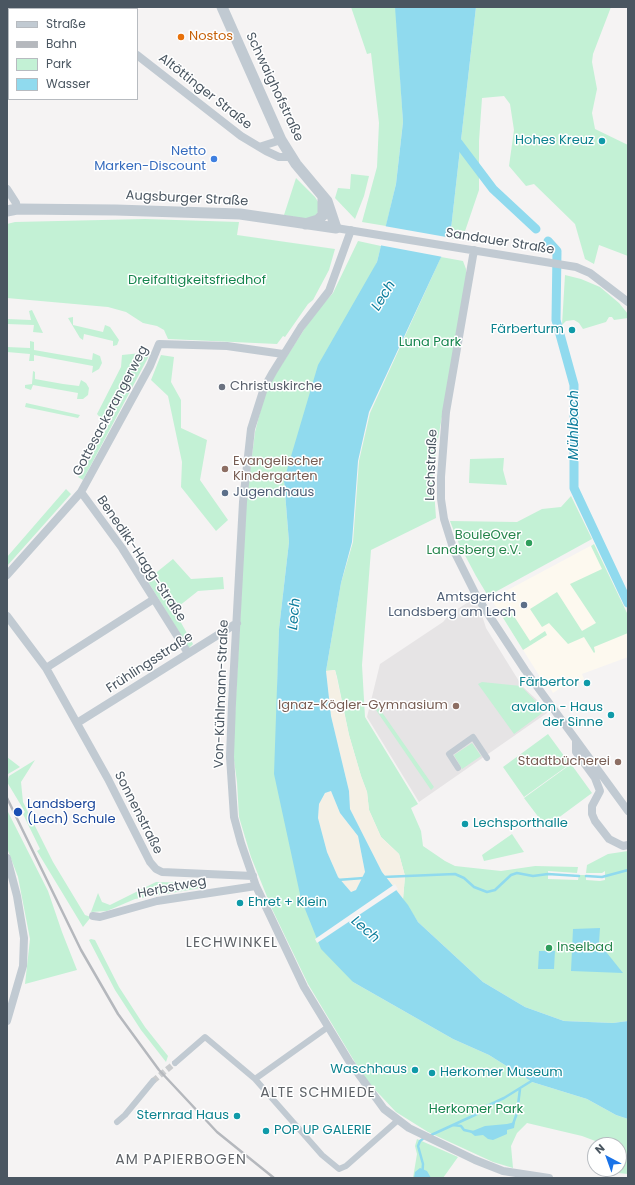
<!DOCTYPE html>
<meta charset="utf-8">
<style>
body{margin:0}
#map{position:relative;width:635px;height:1185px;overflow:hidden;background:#f5f3f3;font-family:Poppins,sans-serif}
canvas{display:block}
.frame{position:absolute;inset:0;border:8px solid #4a5661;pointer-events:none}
.legend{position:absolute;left:8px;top:8px;width:130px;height:92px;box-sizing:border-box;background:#fff;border:1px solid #b7bbc0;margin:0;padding:5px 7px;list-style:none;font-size:12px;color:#4a5661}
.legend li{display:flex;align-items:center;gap:8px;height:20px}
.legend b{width:20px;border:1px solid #b7bbc0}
.north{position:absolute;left:587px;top:1137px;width:40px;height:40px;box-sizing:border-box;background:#fff;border:1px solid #b7bbc0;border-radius:50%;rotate:319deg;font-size:11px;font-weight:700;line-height:16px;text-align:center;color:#4a5661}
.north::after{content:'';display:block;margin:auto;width:14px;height:18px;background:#1a73e8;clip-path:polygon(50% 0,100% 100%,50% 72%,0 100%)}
</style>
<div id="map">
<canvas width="635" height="1185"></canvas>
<div class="frame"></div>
<ul class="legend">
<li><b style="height:5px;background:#c1cad2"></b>Straße</li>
<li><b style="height:5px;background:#b5b8bd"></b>Bahn</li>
<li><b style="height:11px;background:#c3f1d5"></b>Park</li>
<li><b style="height:11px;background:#90daee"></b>Wasser</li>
</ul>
<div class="north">N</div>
</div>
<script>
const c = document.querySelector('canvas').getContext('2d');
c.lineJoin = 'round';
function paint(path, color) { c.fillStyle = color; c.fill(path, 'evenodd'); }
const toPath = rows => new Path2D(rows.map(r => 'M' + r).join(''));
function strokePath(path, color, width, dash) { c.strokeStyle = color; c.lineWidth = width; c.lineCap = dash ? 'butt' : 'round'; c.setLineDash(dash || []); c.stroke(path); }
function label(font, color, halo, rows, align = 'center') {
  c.font = font + ' Poppins,sans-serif'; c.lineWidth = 3; c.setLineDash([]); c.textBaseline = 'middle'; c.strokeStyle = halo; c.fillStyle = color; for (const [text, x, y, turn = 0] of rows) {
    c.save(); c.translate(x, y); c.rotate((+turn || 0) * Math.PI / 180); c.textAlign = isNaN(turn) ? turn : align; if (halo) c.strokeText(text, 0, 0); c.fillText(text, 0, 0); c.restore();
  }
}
paint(toPath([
 [594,544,628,615,628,657,582,674,584,679,580,681,577,677,553,693,549,686,547,688,491,599]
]), '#fdf9ef');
paint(toPath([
 [473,599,480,609,486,628,522,686,537,700,547,713,419,802,367,717,380,664,443,622,450,614]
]), '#e6e4e5');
paint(toPath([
 [351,7,395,7,396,11,403,122,396,184,386,226,362,222,377,167,379,123,371,53,367,54],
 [476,7,611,7,593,54,592,62,597,89,592,113,595,129,628,145,628,256,599,245,594,264,585,259,575,224,534,184,526,186,509,166,514,130,510,104,504,96,482,98,479,141,479,190,462,240,450,238],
 [351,174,369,176,364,196,355,219,335,198,338,188,350,189],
 [296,178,315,197,322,208,311,220,284,215],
 [145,219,239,222,237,235,335,249,329,270,313,300,308,304,285,337,283,336,277,344,168,339,164,330,157,326,143,323,126,312,108,307,7,298,7,224,15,222],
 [358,241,381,246,377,262,284,480,289,542,279,629,277,699,353,982,453,1039,489,1055,532,1082,587,1099,616,1115,628,1119,628,1174,609,1172,608,1169,619,1169,619,1145,599,1145,598,1142,582,1136,527,1123,517,1133,511,1146,513,1168,493,1162,428,1132,396,1112,365,1079,308,984,272,909,251,857,239,817,237,782,233,753,246,504,255,432,266,389,314,314,333,293],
 [441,257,463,261,466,269,466,283,436,450,433,475,436,518,371,550,362,665,365,717,418,804,411,808,421,831,423,846,445,861,455,866,501,871,535,866,578,867,577,873,548,871,548,879,578,880,579,875,586,875,586,880,600,881,605,880,605,871,602,873,586,873,587,865,608,854,628,851,628,1021,613,1023,564,1021,525,1007,483,982,418,922,403,899,405,876,399,854,381,837,369,810,367,792,361,776,349,735,337,677,335,670,326,671,341,583,353,542,359,461,370,413],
 [565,275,581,279,600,287,619,303,628,314,628,318,614,320,612,317,609,317,606,322,583,329,579,323,574,320,566,321,562,325],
 [32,310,43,333,33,332,34,325,7,324,7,319,31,320,29,311],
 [73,317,73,325,103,332,105,325,110,327,119,340,117,345,113,346,113,341,84,334,83,340,80,338,68,318],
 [30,341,34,342,34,350,92,360,93,353,100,356,102,363,99,369,92,373,93,366,34,355,34,361,29,361,30,354,7,352,7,347,30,348],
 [151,352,83,480,78,477,106,424,97,414,121,367,122,355],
 [161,355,174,357,171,382,181,400,181,428,207,440,200,480,228,520,216,531,181,487,182,462,168,396,151,380],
 [33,371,35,372,35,379,63,384,79,386,81,380,86,383,89,388,88,395,83,399,77,399,78,393,33,385,31,390,25,388,25,385,32,384],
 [26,403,80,415,78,418,25,407],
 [504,458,503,470,507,485,469,483,470,459],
 [66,489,71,494,7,566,7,557],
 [571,496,592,539,488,596,476,576,459,544,450,521,517,522,542,509,561,507],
 [594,544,628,615,628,633,594,647,595,652,594,653,584,637,568,644,549,623,542,627,530,609,557,592,582,631,596,623,570,584,602,569,591,546],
 [173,559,191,579,223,577,224,589,198,591,174,610,193,644,189,648,147,580],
 [508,607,530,641,545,631,547,635,523,650,500,613],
 [482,682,521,686,545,711,514,734,478,684],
 [379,708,434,787,431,790,376,710],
 [548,734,570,764,524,797,503,767],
 [472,743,481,756,462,769,454,755],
 [7,757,20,767,8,774,7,774],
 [35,760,21,782,23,802,53,862,85,915,91,917,83,927,37,851,40,849,23,814,25,812,7,782,9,776],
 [571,764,592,793,546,827,524,798],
 [7,810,48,891,62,932,77,970,25,984,30,939,18,877,7,848],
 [512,834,524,852,484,861,482,855],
 [156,882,198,883,201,888,135,899,107,911,91,912,98,893,102,902,110,905],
 [91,939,95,940,119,987,145,1027,168,1056,166,1062,141,1030,115,990,89,940],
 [417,1139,458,1157,443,1178,413,1178,417,1154,415,1146]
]), '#c3f1d5');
paint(toPath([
 [335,670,349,735,361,776,367,792,369,810,381,837,399,854,405,876,403,899,382,872,350,809,349,791,331,716,326,671],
 [331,791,340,813,358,836,365,872,356,890,351,892,338,877,327,852,318,818,319,804,325,793]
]), '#f5f0e5');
paint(toPath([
 [395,7,476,7,450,238,369,412,358,461,352,542,341,583,326,671,331,716,349,791,350,809,382,872,408,905,418,922,483,982,525,1007,564,1021,613,1023,628,1021,628,1119,616,1115,587,1099,532,1082,489,1055,453,1039,353,982,321,949,301,899,274,774,279,629,289,542,284,480,318,365,377,262,396,184,403,122],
 [331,791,340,813,358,836,365,872,356,890,351,892,338,877,327,852,318,818,319,804,325,793],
 [600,928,599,943,623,973,571,971,573,929],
 [539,951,555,951,554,969,538,969],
 [515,1122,514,1128,507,1130,507,1134,493,1140,488,1139,483,1135,475,1136,470,1132,485,1126,507,1124],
 [420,1168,427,1171,431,1178,414,1178,415,1172]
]), '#90daee');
paint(toPath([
 [384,226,452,238,443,257,379,245],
 [395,884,398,889,317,943,315,939]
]), '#f5f3f3');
strokePath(toPath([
 [586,876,602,877,628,870],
 [383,877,455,874,464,878,474,887,487,892,495,890,511,875,517,873,533,876,548,874,579,876],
 [337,880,364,878],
 [513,1124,517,1113,520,1089],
 [453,1125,461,1126,464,1130,473,1132],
 [429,1136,477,1114,487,1106,504,1098,533,1080],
 [422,1178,423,1164,418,1146,420,1141,424,1138]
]), '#90daee', 2.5);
strokePath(toPath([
 [453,136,493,189,536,229],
 [548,241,557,251,556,320,574,385,574,488,628,603]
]), '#90daee', 9);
strokePath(toPath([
 [153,1081,175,1063]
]), '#caccce', 6, [6, 3]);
strokePath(toPath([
 [458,768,449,754,473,737,487,758],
 [175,1063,205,1037,255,1079,322,1155,339,1169,346,1166,397,1121],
 [255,1079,328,1027],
 [117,1122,125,1115,153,1081]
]), '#c1cad2', 6);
strokePath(toPath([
 [28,7,33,9],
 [46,9,47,7],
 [137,55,241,136,266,151,279,157,291,157],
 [259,147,281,140],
 [7,189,16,203,17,209],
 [336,228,576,267,590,273,628,302],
 [351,230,329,291,301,327,273,372,264,388,251,429,243,502,232,703,230,757,234,817,241,843,256,886,304,987,349,1061,384,1109,409,1128,475,1160,503,1171,549,1178],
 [474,250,446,412,441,477,441,499,444,519,454,551,477,597,525,670,628,811],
 [81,492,150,366,159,344,227,346,283,354],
 [7,575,81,492,122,548,188,653],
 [7,616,46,668,108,779,150,862,156,869,162,872,253,876],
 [46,668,154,599],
 [77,723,237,623],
 [576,741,576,752,595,778,600,791,592,806,592,814,595,821,609,839,623,846,628,845],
 [7,858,17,896,24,938,23,966,7,1021],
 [93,916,100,917,157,901,256,886]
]), '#c1cad2', 8);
strokePath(toPath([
 [7,211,17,209,116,210,240,214,336,228,327,201,296,164,281,140,222,7],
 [305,224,318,220,323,215,323,197]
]), '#c1cad2', 11);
strokePath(toPath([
 [7,798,81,950,118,1014,137,1040,159,1070,217,1132,274,1178]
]), '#b5b8bd', 2.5);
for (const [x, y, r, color] of [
 [181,37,4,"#e8710a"],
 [602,141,4,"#0f9aa8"],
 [214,159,4,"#3f7fe0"],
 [572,330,4,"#0f9aa8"],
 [222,387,4,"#6b7280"],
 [225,469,4,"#8d6e63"],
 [225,493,4,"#5c6f8a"],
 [529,543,4,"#2e9e5b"],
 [524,605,4,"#5c6f8a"],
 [587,683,4,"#0f9aa8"],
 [456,706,4,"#8d6e63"],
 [611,715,4,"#0f9aa8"],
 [618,762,4,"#8d6e63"],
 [18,812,5,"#1a4fb4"],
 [465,824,4,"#0f9aa8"],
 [240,903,4,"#0f9aa8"],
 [549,948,4,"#2e9e5b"],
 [415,1070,4,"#0f9aa8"],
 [432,1073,4,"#0f9aa8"],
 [237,1116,4,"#0f9aa8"],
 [266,1131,4,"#0f9aa8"]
]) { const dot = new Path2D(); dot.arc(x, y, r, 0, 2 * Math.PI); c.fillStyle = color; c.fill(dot); strokePath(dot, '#fff', 1.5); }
label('13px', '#c56008', '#fff', [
 ["Nostos",189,37]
], 'left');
label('13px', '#4a5661', '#fff', [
 ["Schwaighofstraße",274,87,65],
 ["Altöttinger Straße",205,92,38],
 ["Augsburger Straße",187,199,3],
 ["Sandauer Straße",500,242,9],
 ["Gottesackerangerweg",111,411,-62],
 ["Lechstraße",432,465,-88],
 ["Benedikt-Hagg-Straße",141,559,56],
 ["Frühlingsstraße",150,663,-33],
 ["Von-Kühlmann-Straße",222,694,-88],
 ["Sonnenstraße",138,813,63],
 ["Herbstweg",172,888,-11]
]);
label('13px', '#0d838f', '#fff', [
 ["Hohes Kreuz",594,141],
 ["Färberturm",564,330],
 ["Färbertor",579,683],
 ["avalon - Haus",603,708],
 ["der Sinne",603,723],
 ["Lechsporthalle",473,824,"left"],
 ["Ehret + Klein",248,903,"left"],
 ["Waschhaus",407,1070],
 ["Herkomer Museum",440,1073,"left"],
 ["Sternrad Haus",229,1116],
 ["POP UP GALERIE",274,1131,"left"]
], 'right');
label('13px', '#366cbe', '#fff', [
 ["Netto",206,152],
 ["Marken-Discount",206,167]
], 'right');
label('13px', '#17864f', '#fff', [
 ["Dreifaltigkeitsfriedhof",197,281],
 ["Luna Park",430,343],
 ["Herkomer Park",476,1110]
]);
label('13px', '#5b616d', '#fff', [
 ["Christuskirche",230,387]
], 'left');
label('13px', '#785e54', '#fff', [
 ["Evangelischer",233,462,"left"],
 ["Kindergarten",233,477,"left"],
 ["Ignaz-Kögler-Gymnasium",448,706],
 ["Stadtbücherei",610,762]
], 'right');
label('13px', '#4e5e75', '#fff', [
 ["Jugendhaus",233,493],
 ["Amtsgericht",516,598,"right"],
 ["Landsberg am Lech",516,613,"right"]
], 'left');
label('13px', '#27864d', '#fff', [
 ["BouleOver",521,536],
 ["Landsberg e.V.",521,551],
 ["Inselbad",557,948,"left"]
], 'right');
label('13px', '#164399', '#fff', [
 ["Landsberg",27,805],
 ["(Lech) Schule",27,820]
], 'left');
label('italic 14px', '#0c7c9b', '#fff', [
 ["Lech",384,296,-58],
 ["Mühlbach",574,425,-90],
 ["Lech",295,614,-85],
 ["Lech",365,930,41]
]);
c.letterSpacing = '1px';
label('14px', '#5f6368', '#fff', [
 ["LECHWINKEL",232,943],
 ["ALTE SCHMIEDE",318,1093],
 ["AM PAPIERBOGEN",181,1160]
]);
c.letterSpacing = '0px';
</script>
